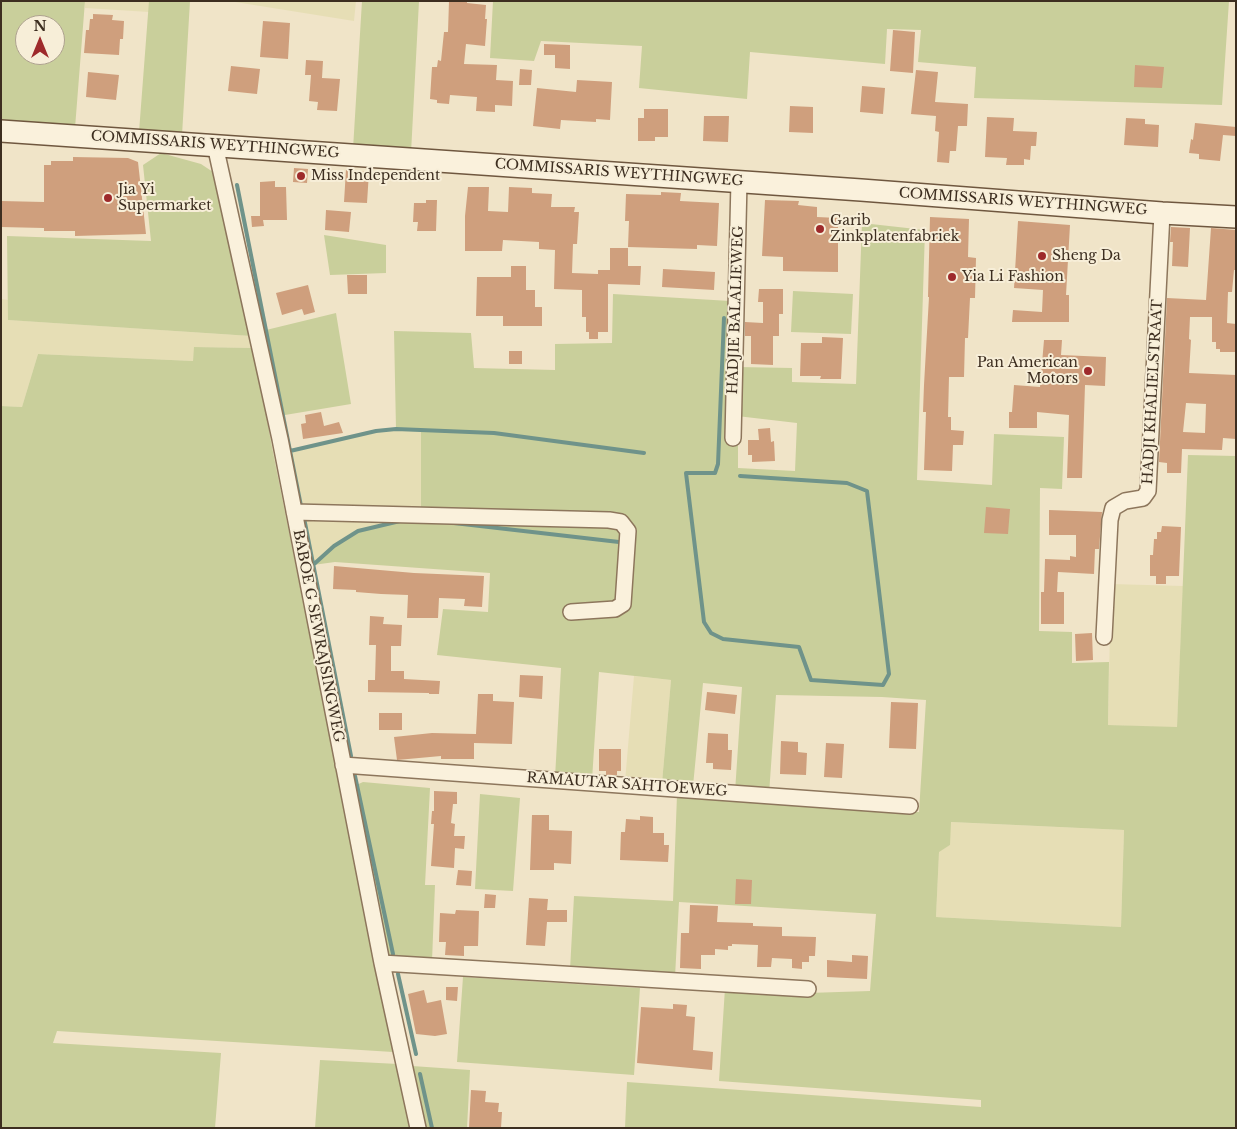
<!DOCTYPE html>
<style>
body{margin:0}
#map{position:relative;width:1237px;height:1129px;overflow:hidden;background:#f0e4c8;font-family:"Libre Baskerville",serif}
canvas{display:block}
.frame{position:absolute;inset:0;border:2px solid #3d2e20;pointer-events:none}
.north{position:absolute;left:15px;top:15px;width:50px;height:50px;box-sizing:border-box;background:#f7eed8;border:1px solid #ada18e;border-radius:50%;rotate:0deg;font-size:14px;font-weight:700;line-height:20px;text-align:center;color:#3d2e20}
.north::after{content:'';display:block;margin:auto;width:18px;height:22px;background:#9e2a2b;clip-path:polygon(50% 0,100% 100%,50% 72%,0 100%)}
</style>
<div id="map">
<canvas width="1237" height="1129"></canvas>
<div class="frame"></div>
<div class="north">N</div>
</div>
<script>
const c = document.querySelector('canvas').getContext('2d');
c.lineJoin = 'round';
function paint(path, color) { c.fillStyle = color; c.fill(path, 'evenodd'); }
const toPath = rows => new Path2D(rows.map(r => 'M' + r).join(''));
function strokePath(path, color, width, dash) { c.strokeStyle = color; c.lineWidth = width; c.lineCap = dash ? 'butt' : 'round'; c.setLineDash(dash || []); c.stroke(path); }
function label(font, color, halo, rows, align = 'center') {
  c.font = font + ' "Libre Baskerville",serif'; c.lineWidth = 4; c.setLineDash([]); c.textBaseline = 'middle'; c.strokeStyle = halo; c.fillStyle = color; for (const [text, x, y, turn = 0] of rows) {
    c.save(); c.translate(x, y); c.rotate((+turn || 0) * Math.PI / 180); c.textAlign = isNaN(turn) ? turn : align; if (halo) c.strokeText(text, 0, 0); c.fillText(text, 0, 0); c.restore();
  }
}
paint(toPath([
 [85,1,149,1,149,12,85,8],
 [229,1,356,1,354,21],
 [1,299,8,300,9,320,251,336,254,348,195,347,193,361,38,354,22,407,1,406],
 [396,429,421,430,421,519,334,546,313,565,290,451,376,431],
 [1111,584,1183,586,1177,728,1108,725],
 [634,676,671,680,662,783,625,782],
 [950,822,1124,830,1121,927,936,917,939,851,950,845]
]), '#e6deb5');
paint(toPath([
 [1,1,85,1,75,128,17,124,1,119],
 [25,25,55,25,55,55,25,55],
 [149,1,190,1,182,135,139,132],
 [362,1,419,1,411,153,353,149],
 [493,1,1229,1,1222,105,974,98,976,67,918,62,921,30,887,29,885,64,750,52,747,99,639,88,642,46,541,41,534,61,490,58],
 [161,153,201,164,216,174,251,336,8,320,7,236,151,241,143,165],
 [862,223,925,230,917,480,992,485,994,434,1064,437,1062,489,1040,488,1039,631,1072,632,1072,663,1109,662,1108,725,1177,727,1188,455,1236,456,1236,1128,625,1128,627,1082,981,1107,981,1100,719,1081,725,988,808,993,870,991,876,914,679,902,675,977,570,970,574,896,673,901,677,795,919,812,926,700,882,697,776,695,769,794,735,792,742,687,703,683,693,786,662,783,671,680,599,672,592,780,555,778,561,668,437,655,443,609,488,612,490,573,335,562,313,565,334,546,358,531,413,519,421,519,421,430,396,429,394,331,471,333,474,368,555,370,555,344,612,343,613,294,730,301,727,442,738,441,738,468,795,471,797,423,737,416,738,367,792,368,792,382,856,384],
 [951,822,1124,830,1121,927,936,917,939,852,950,845],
 [324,235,386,245,386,273,330,275],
 [793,291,853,294,851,334,791,332],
 [336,313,351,404,279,416,262,331],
 [194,347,254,348,272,447,393,1052,57,1031,53,1043,221,1053,215,1128,1,1128,1,406,22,407,38,354,193,361],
 [363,782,430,788,425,885,435,885,432,961,390,957,387,952,352,787],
 [480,794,520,798,513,891,475,889],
 [463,977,640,988,634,1075,457,1062],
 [320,1060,398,1064,411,1128,315,1128],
 [412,1066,470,1070,467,1128,421,1128]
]), '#c9cf9b');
strokePath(toPath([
 [237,185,301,506],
 [724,318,718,464,715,473,686,473,704,622,711,633,723,639,799,647,811,680,883,685,889,674,867,491,847,483,740,476],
 [290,451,376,431,396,429,494,433,644,453],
 [304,518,351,756],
 [454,523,619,542],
 [313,565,334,546,358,531,400,521],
 [355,776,393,954],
 [398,974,416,1054],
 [420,1074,432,1128]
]), '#6f938a', 4);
paint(toPath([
 [449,1,467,1,467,3,486,5,485,19,487,19,485,46,466,44,464,64,497,65,496,80,513,81,512,106,495,105,495,112,476,111,477,97,450,95,449,104,437,103,437,100,430,99,432,67,437,67,438,60,441,61,444,32,448,32],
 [93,14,113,15,112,20,124,21,123,39,120,39,119,55,84,53,86,30,89,30,90,19,93,19],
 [263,21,290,23,288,59,260,57],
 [893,30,915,32,913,73,890,71],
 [544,44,570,45,570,69,555,68,555,55,544,55],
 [306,60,323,61,322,78,340,79,337,111,317,110,318,102,309,101,311,75,305,75],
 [1135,65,1164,67,1162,88,1134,87],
 [231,66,260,69,257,94,228,91],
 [520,69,532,70,531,85,519,85],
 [916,70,938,72,935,102,968,104,967,126,958,126,956,151,950,151,949,163,937,162,939,132,935,131,936,116,911,114],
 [88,72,119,75,116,100,86,97],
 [577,80,612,82,610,120,596,119,596,122,561,120,560,129,533,126,537,88,576,92],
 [862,86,885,88,883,114,860,112],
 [790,106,813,107,813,133,789,132],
 [644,109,668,109,668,137,655,137,655,141,638,141,638,118,644,118],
 [704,116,729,116,728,142,703,141],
 [987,117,1014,118,1013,131,1037,132,1036,146,1031,146,1030,160,1024,159,1024,165,1006,165,1007,158,985,157],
 [1126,118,1145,119,1145,124,1159,125,1158,147,1124,145],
 [1195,123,1236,127,1236,136,1223,135,1220,161,1199,159,1199,154,1189,153,1191,139,1193,140],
 [73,157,128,158,138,162,146,234,75,236,75,231,44,231,44,228,1,227,1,201,44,202,44,165,51,165,51,161,73,161],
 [294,168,308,169,307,183,293,182],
 [346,170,369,172,367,203,344,202],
 [275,181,275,187,286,187,287,220,263,220,264,226,252,227,251,216,260,216,260,182],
 [468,187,489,187,488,211,508,212,509,187,532,188,532,193,552,194,551,207,575,207,574,212,579,212,577,244,573,244,572,273,598,274,598,270,610,270,610,248,628,248,628,266,641,266,640,285,608,284,608,332,598,332,598,339,589,339,589,332,586,332,586,317,582,317,582,290,554,289,555,250,539,249,539,242,503,240,502,251,465,251,465,216],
 [661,192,681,193,680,201,719,203,717,246,697,245,697,249,628,247,629,221,625,221,626,194,661,195],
 [426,200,437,200,436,231,417,231,418,222,413,222,414,203,426,203],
 [765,200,799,201,798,205,817,207,817,217,838,218,838,272,783,271,783,257,762,256],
 [326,210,351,212,349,232,325,230],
 [930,217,969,219,968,257,976,258,975,298,970,298,968,338,965,338,964,377,949,377,948,417,951,417,951,430,964,431,963,445,953,445,952,471,924,470,926,412,923,412,924,385,929,297,928,297],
 [1018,221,1070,225,1066,295,1069,295,1069,322,1012,322,1013,310,1042,312,1043,290,1014,288],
 [1171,227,1190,228,1188,267,1172,266,1173,242,1170,242],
 [1211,228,1236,230,1236,270,1234,270,1232,292,1228,292,1227,323,1236,324,1236,352,1220,352,1220,349,1216,349,1216,342,1212,342,1212,317,1190,317,1189,339,1191,340,1189,373,1236,375,1236,439,1223,438,1222,450,1182,449,1181,473,1167,473,1167,463,1159,462,1167,298,1206,300],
 [1186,403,1206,404,1205,433,1183,432],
 [511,266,526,266,526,290,535,290,535,307,542,307,542,326,503,326,503,316,476,316,477,277,511,277],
 [663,269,715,272,714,290,662,287],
 [347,275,367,275,367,294,348,294],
 [308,285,315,312,304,315,302,309,282,315,276,293],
 [759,289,783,289,783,314,779,314,779,336,773,336,773,365,751,364,751,336,745,336,745,322,763,323,763,302,758,302],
 [822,337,843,338,841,379,820,379,821,376,800,376,801,343,822,343],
 [1044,340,1062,340,1061,355,1106,357,1105,386,1085,385,1082,478,1067,478,1069,415,1037,412,1037,428,1009,428,1009,412,1012,412,1014,385,1040,387],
 [509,351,522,351,522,364,509,364],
 [321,412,324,426,339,422,343,433,303,439,301,424,306,423,305,415],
 [770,428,771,442,774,441,775,461,752,462,752,455,748,455,748,440,759,440,758,429],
 [986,507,1010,509,1008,534,984,533],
 [1049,510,1102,512,1099,549,1095,549,1094,574,1058,572,1057,592,1064,592,1064,624,1041,624,1041,592,1044,592,1045,559,1070,560,1070,556,1076,557,1076,535,1049,535],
 [1162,526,1181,527,1179,576,1166,576,1166,584,1156,584,1156,576,1150,576,1150,555,1153,555,1154,539,1157,539,1157,532,1161,532],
 [334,566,414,573,484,576,482,607,464,606,465,599,439,598,438,618,407,618,408,595,381,594,356,592,356,590,333,589],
 [370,616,384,617,383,624,402,625,401,646,391,646,391,671,404,671,404,679,440,681,439,694,429,694,429,693,368,692,368,680,375,680,376,645,369,645],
 [1092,633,1093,660,1076,661,1075,634],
 [520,675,543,676,542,699,519,697],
 [707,692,737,695,735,714,705,710],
 [478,694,493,694,493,701,514,702,512,744,474,743,474,759,441,759,441,756,397,760,394,737,432,733,476,734],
 [891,702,918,703,916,749,889,748],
 [379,713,402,713,402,730,379,730],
 [708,733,728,734,728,750,732,750,731,770,713,769,713,763,706,763],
 [781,741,798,742,798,752,807,753,806,775,780,774],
 [826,743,844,744,842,778,824,777],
 [599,749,621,749,621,771,617,771,617,775,606,775,606,771,599,771],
 [434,791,457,792,457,804,453,804,451,823,455,824,454,836,465,836,464,849,455,848,454,868,431,866,434,824,431,824,432,811,434,811],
 [532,815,549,815,549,830,572,831,571,864,554,863,554,870,530,870],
 [640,816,653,817,653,833,664,833,664,845,669,845,668,862,620,860,621,832,625,832,626,819,640,820],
 [458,870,472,871,471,886,456,885],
 [736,879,752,880,751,904,735,904],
 [485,894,496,895,495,908,484,908],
 [529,898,548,899,547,910,567,910,567,922,547,922,545,946,526,945],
 [690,905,718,906,717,922,753,923,753,926,782,927,782,936,816,937,815,956,809,956,809,962,802,962,802,969,792,968,792,959,772,958,771,967,757,967,758,945,732,944,732,946,728,946,728,950,715,949,715,955,701,955,701,969,680,968,681,933,689,933],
 [456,910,479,911,478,946,464,946,464,956,445,955,446,942,439,942,440,913,455,914],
 [852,955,868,956,867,979,827,977,827,960,852,962],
 [446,987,458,987,457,1001,446,1000],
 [424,990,427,1003,441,1000,447,1034,435,1036,416,1034,408,994],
 [673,1004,687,1005,686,1016,695,1017,693,1050,713,1052,712,1070,637,1063,641,1007,673,1009],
 [471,1090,486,1091,485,1102,499,1103,498,1112,502,1112,501,1128,469,1128]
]), '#cf9f7d');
const minor = toPath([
 [215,145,280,439,382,963,418,1128],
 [733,438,739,181],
 [294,512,609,520,621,522,628,531,623,604,615,609,571,612],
 [1104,637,1110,520,1113,508,1125,501,1143,498,1148,491,1162,213],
 [343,765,910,806],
 [382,963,808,989]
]);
const secondary = toPath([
 [1,131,861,190,1162,213,1236,217]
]);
strokePath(minor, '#8d765c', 18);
strokePath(secondary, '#6f573f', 24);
strokePath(minor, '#faf1dc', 15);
strokePath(secondary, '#faf1dc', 21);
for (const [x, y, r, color] of [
 [301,176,5,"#9e2a2b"],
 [108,198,5,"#9e2a2b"],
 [820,229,5,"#9e2a2b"],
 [1042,256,5,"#9e2a2b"],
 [952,277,5,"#9e2a2b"],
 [1088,371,5,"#9e2a2b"]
]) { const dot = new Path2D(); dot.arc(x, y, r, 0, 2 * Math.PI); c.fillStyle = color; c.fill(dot); strokePath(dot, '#f7eed8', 2); }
label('14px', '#3d2e20', '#f7eed8', [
 ["COMMISSARIS WEYTHINGWEG",215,145,4],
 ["COMMISSARIS WEYTHINGWEG",619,173,4],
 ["COMMISSARIS WEYTHINGWEG",1023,202,4],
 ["HADJIE BALALIEWEG",736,310,-88],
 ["HADJI KHALIELSTRAAT",1153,392,-87],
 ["BABOE G SEWRAJSINGWEG",318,636,79],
 ["RAMAUTAR SAHTOEWEG",627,785,4]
]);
label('14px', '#3d2e20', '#f7eed8', [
 ["Miss Independent",311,176],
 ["Jia Yi",118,190],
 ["Supermarket",118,206],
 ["Garib",830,221],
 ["Zinkplatenfabriek",830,237],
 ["Sheng Da",1052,256],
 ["Yia Li Fashion",962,277],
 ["Pan American",1078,363,"right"],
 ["Motors",1078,379,"right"]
], 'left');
</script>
